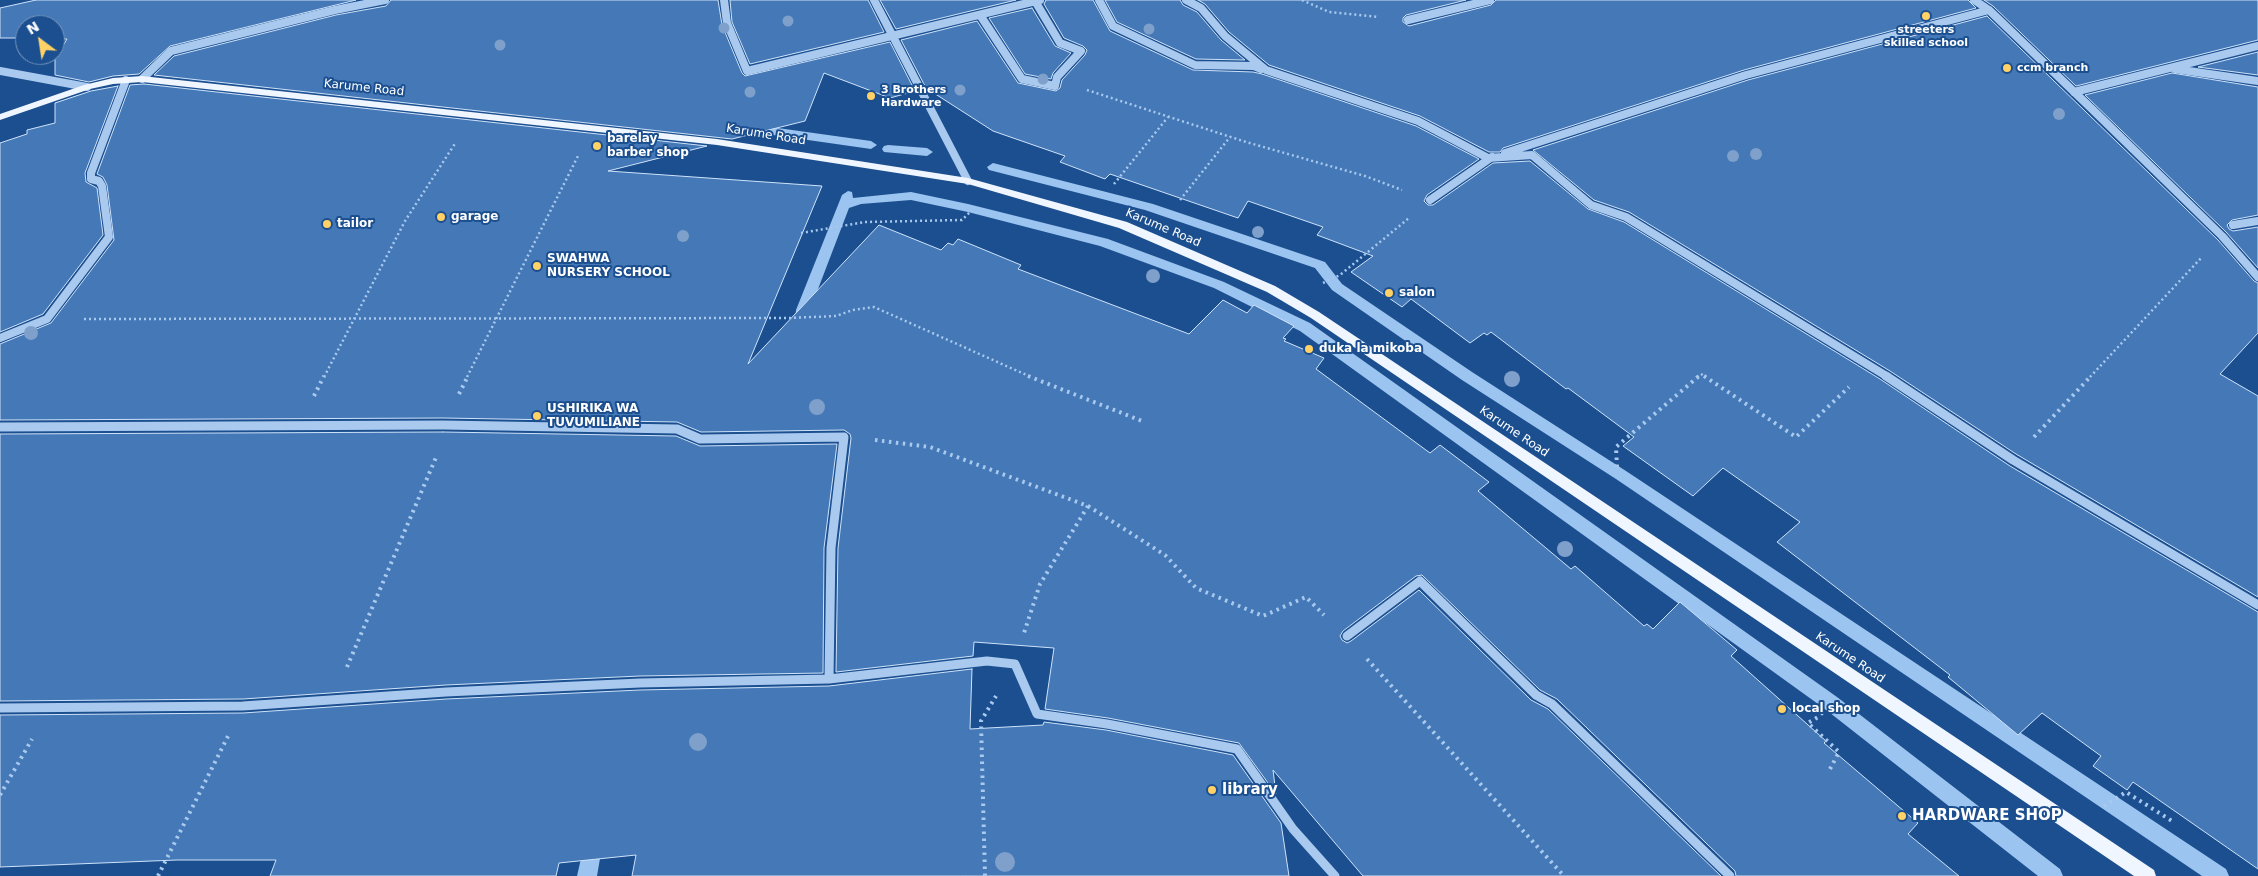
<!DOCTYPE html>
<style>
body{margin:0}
#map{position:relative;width:2258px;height:876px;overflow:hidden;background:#1b4f8f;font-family:"DejaVu Sans",sans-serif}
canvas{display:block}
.north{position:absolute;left:15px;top:15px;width:50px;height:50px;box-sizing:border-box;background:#1b4f8f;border:1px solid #7695bc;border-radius:50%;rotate:329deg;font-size:14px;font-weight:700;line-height:20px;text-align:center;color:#fff}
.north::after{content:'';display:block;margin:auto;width:18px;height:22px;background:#ffd166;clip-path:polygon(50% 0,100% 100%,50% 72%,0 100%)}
</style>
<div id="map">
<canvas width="2258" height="876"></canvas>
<div class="north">N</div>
</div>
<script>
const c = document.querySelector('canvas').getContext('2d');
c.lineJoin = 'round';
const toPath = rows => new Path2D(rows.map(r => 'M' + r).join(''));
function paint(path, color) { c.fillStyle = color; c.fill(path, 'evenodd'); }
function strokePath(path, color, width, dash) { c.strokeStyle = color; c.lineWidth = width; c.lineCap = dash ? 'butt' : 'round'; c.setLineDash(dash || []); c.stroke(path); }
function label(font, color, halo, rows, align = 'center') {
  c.font = font + ' "DejaVu Sans",sans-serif'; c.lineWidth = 4; c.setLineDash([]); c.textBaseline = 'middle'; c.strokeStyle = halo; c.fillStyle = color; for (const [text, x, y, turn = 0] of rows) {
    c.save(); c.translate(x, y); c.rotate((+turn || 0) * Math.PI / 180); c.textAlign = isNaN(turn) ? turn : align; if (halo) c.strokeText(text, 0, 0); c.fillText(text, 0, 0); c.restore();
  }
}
paint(toPath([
 [749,124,871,141,877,145,871,149,745,131,743,128,749,124],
 [888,145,927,148,933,152,927,156,884,152,882,149,884,146,888,145],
 [993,163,1153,204,1325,262,1342,284,1472,372,1626,471,2226,869,2229,876,2202,876,1616,479,1462,380,1332,290,1315,268,1145,210,989,170,987,167,993,163],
 [848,191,852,192,853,198,911,192,968,204,1108,239,1224,282,1310,323,1837,697,2060,869,2063,876,2038,876,1825,709,1300,331,1214,288,1100,246,968,212,911,200,861,204,849,208,810,310,809,321,807,325,797,325,795,321,796,310,842,195,848,191],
 [594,832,601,834,603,841,597,876,577,876,585,841,587,834,594,832]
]), '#9cc4f0');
const building = toPath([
 [36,0,356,0,170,46,139,74,113,76,89,82,55,75,55,59,67,39,55,39,55,25,25,25,25,38,0,38,0,8,36,0],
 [391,0,718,0,722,25,742,73,745,76,890,42,915,91,890,98,824,73,805,121,732,139,154,75,174,56,336,15,386,6,391,0],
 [730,0,868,0,884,32,750,64,732,22,730,0],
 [880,0,1016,0,896,29,880,0],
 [1046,0,1093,0,1110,31,1193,70,1253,72,1262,74,1416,126,1479,159,1427,195,1424,201,1428,205,1433,205,1493,163,1530,161,1588,209,1624,222,1880,379,2010,466,2258,612,2258,869,2133,782,2127,790,2093,766,2101,756,2042,713,2018,735,1948,677,1950,675,1777,542,1800,522,1723,468,1693,496,1623,446,1634,437,1568,388,1566,389,1491,332,1487,335,1484,333,1470,343,1411,299,1402,307,1351,272,1373,256,1317,235,1323,227,1248,201,1238,218,1110,174,1105,179,1060,162,1065,156,993,131,926,88,901,40,977,21,1018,83,1056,91,1060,88,1062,80,1085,55,1087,50,1083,46,1064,38,1044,4,1046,0],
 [1105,0,1180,0,1183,5,1197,12,1221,40,1245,60,1196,59,1117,22,1105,0],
 [1198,0,1466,0,1406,15,1403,18,1403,22,1409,26,1491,5,1496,0,1968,0,1976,8,1744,70,1503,148,1500,152,1489,152,1420,116,1269,65,1229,32,1205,4,1198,0],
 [1984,0,2258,0,2258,40,2076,86,1993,6,1984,0],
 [1032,8,1055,46,1071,53,1053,73,1051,79,1025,74,989,18,1032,8],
 [1987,16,2218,240,2254,281,2258,283,2258,333,2220,374,2258,396,2258,597,2016,454,1890,371,1629,212,1594,200,1533,150,1748,80,1987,16],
 [2258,52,2258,75,2198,67,2258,52],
 [2172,73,2258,87,2258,215,2232,220,2227,225,2229,229,2233,231,2258,227,2258,268,2226,232,2085,95,2172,73],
 [144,84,707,146,608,171,822,186,748,364,879,225,941,250,948,243,953,245,958,239,1021,265,1018,269,1189,334,1223,300,1247,313,1254,305,1294,326,1283,338,1286,339,1284,341,1324,358,1316,369,1430,453,1440,445,1489,482,1478,491,1571,569,1575,566,1644,626,1647,624,1653,629,1680,602,1737,650,1731,656,1826,741,1824,743,1918,823,1908,834,1959,876,1736,876,1735,871,1557,699,1540,690,1422,575,1416,576,1343,631,1340,636,1342,640,1347,643,1351,641,1419,590,1531,700,1548,709,1721,876,1363,876,1273,770,1276,794,1239,743,1108,718,1045,709,1054,648,974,642,973,656,836,672,838,548,851,438,850,434,844,430,701,432,677,422,443,418,0,420,0,344,51,323,114,240,107,185,103,177,97,174,130,85,144,84],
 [118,86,85,173,86,182,97,188,103,235,43,314,0,332,0,143,27,134,27,130,55,123,55,103,91,91,118,86],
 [443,432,676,436,700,446,837,444,824,548,823,673,640,676,446,685,243,699,0,701,0,434,443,432],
 [972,669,970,729,1043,725,1044,722,1106,730,1233,755,1281,823,1289,876,632,876,636,855,559,863,556,876,270,876,276,860,177,860,0,867,0,715,243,713,446,699,640,690,829,686,972,669]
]);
paint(building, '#4478b7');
strokePath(building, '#cfe3fa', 1);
strokePath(toPath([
 [1302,0,1329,12,1378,17],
 [1087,90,1246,142,1365,176,1402,190],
 [1114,184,1168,117],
 [1180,200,1230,137],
 [801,233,865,222,962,220,971,211],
 [1323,283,1340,275,1409,218],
 [84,319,788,318,836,316,853,310,874,307,1031,377],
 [324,377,405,221,456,142],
 [467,377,578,156],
 [1697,377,1701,374,1706,377],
 [2090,377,2202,257]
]), '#a9c9ee', 2.5, [2, 3]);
strokePath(toPath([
 [1028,376,1142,421],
 [1704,376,1796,437,1849,387],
 [459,394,468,376],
 [314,396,324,376],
 [2034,437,2091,376],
 [875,440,930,447,1088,506,1040,584,1023,636],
 [1617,467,1616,447,1699,376],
 [1088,506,1165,555,1196,588,1263,616,1306,597,1324,615],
 [1367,659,1564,876],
 [347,667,437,455],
 [1830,769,1839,752,1808,723,1818,717,1832,703],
 [0,795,32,739],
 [2104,806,2126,792,2172,821],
 [158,876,228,736],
 [985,876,981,721,996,696]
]), '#a9c9ee', 4, [2.5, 4.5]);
strokePath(toPath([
 [724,0,727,23,747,71,1040,0],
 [874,0,968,181],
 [1099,0,1113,26,1195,65,1254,66,1261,69],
 [1186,0,1201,8,1225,36,1266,70,1418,121,1488,158,1532,155,1591,205,1626,217,1888,377],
 [1974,0,1989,10,2092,109,2222,236,2258,277],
 [980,15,1022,79,1055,86,1057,77,1081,51,1060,43,1035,1],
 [1408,20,1490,0],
 [2175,69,2258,81],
 [0,71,87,87],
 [142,79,171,51,335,10,385,0],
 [2074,92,2258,46],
 [1505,153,1746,75,1989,10],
 [1430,200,1492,157],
 [2233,225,2258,221],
 [0,338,47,319,109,237,102,186,99,181,91,179,91,173,126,80]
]), '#a9c9ee', 8);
strokePath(toPath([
 [1886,376,2013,460,2258,605],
 [0,427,443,425,677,429,700,439,844,437,831,548,829,679],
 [1347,636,1420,581,1536,695,1552,704,1730,876],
 [0,708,243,706,446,692,640,683,829,679,987,661,1015,664,1037,714,1107,724,1237,749,1293,829,1335,876]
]), '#a9c9ee', 9);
paint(toPath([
 [142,76,717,139,968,178,1127,222,1275,286,1319,312,2154,870,2156,876,2134,876,1311,318,1267,292,1119,228,968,184,717,145,142,82,113,84,90,89,0,120,0,114,84,85,113,78,142,76]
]), '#f0f6ff');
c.fillStyle = '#7ea0ca';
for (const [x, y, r] of [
 [788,21,5.5],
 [724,28,5.5],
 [1149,29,5.5],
 [500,45,5.5],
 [1043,79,5.5],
 [960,90,5.5],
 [750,92,5.5],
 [2059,114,6],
 [1756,154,6],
 [1733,156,6],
 [1258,232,6],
 [683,236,6],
 [1153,276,7],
 [31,333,7],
 [1512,379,8],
 [817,407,8],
 [1565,549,8],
 [698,742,9],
 [1005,862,10]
]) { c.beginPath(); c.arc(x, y, r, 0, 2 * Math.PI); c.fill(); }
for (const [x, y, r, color] of [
 [1926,16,5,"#ffd166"],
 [2007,68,5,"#ffd166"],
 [871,96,5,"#ffd166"],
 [597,146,5,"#ffd166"],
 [441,217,5,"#ffd166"],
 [327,224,5,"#ffd166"],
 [537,266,5,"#ffd166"],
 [1389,293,5,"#ffd166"],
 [1309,349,5,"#ffd166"],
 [537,416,5,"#ffd166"],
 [1782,709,5,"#ffd166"],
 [1212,790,5,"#ffd166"],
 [1902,816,5,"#ffd166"]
]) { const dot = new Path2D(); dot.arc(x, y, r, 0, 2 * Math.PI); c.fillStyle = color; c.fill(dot); strokePath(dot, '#1b4f8f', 2); }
label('bold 11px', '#fff', '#1b4f8f', [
 ["streeters",1926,30,"center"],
 ["skilled school",1926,43,"center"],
 ["ccm branch",2017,68],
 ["3 Brothers",881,90],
 ["Hardware",881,103]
], 'left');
label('12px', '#fff', '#1b4f8f', [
 ["Karume Road",364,88,6],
 ["Karume Road",766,135,9],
 ["Karume Road",1163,228,23],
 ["Karume Road",1514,432,34],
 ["Karume Road",1850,658,34]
]);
label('bold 12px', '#fff', '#1b4f8f', [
 ["barelay",607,139],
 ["barber shop",607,153],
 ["garage",451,217],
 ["tailor",337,224],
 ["SWAHWA",547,259],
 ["NURSERY SCHOOL",547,273],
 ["salon",1399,293],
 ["duka la mikoba",1319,349],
 ["USHIRIKA WA",547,409],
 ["TUVUMILIANE",547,423],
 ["local shop",1792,709]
], 'left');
label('bold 15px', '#fff', '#1b4f8f', [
 ["library",1222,790],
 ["HARDWARE SHOP",1912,816]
], 'left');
</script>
